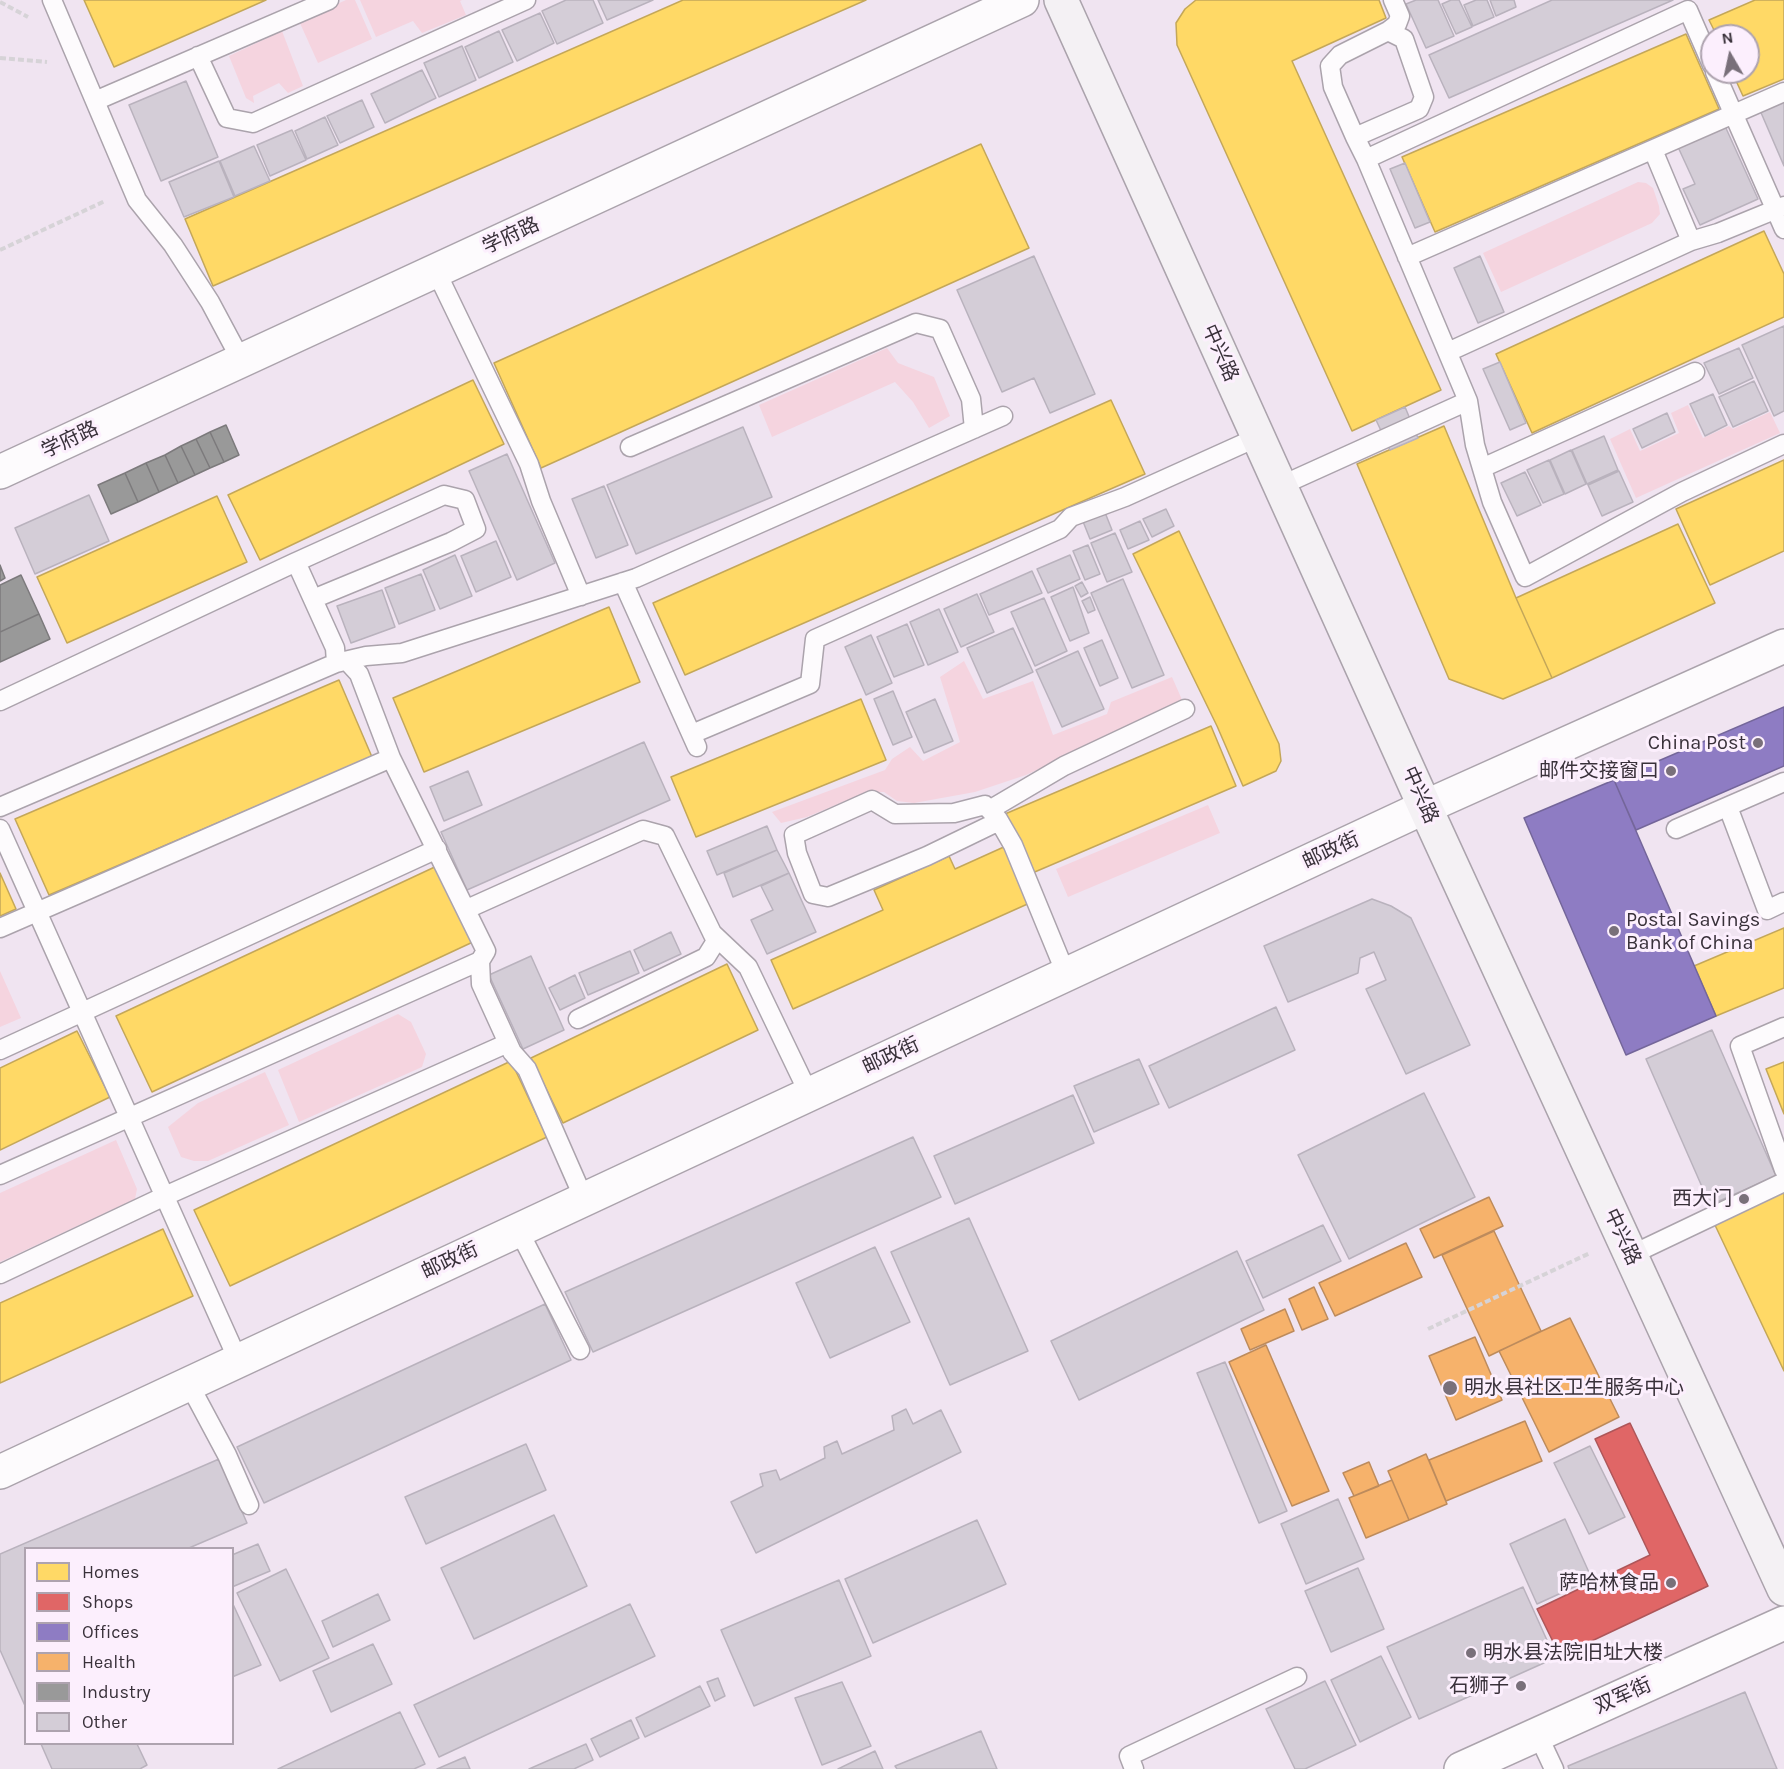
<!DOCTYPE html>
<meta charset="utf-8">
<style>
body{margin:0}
#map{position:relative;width:1784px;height:1769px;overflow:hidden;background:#f0e4f1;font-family:Karla,sans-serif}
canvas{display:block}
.legend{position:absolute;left:24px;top:1547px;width:210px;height:198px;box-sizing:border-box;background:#fceffd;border:2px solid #aea3af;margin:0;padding:8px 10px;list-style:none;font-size:18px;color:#39313a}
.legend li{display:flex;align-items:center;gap:12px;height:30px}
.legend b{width:30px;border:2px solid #aea3af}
.north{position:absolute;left:1700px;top:24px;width:60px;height:60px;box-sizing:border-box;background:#fceffd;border:2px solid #aea3af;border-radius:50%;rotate:351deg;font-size:16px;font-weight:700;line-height:24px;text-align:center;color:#39313a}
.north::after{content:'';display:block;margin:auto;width:21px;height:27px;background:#79707a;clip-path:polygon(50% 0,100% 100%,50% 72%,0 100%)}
</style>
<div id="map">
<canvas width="1784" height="1769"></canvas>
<ul class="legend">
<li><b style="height:16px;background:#ffd966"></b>Homes</li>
<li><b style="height:16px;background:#e06666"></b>Shops</li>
<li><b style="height:16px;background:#8e7cc3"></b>Offices</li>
<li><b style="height:16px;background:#f6b26b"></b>Health</li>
<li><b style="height:16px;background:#999"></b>Industry</li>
<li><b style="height:16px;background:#d4cdd7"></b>Other</li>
</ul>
<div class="north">N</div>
</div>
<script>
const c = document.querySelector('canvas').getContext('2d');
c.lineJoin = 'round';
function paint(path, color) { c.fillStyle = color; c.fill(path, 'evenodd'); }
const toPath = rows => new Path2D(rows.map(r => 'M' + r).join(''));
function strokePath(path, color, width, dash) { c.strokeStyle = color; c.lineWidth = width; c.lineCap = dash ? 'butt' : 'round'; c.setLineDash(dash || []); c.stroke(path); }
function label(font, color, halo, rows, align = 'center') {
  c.font = font + ' Karla,"Noto Sans SC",sans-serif'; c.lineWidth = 6; c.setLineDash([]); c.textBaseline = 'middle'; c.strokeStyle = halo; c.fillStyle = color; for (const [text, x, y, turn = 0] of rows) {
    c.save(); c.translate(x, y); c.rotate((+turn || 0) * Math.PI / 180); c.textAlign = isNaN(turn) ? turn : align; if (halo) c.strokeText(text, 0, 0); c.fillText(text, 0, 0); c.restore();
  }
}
paint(toPath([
 [346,0,355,0,372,39,318,63,299,21],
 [360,0,462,0,460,1,466,15,422,33,413,21,376,37],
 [282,31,303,86,288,93,279,83,253,96,254,103,246,98,229,56],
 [1638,182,1646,183,1653,188,1659,206,1660,214,1652,223,1501,292,1483,253],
 [887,348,898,363,934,377,950,416,929,428,913,402,895,382,772,437,759,405],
 [1688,405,1703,438,1729,426,1733,429,1770,412,1780,433,1636,498,1610,439,1630,429,1640,451,1679,433,1671,413],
 [964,661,983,699,1033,681,1053,735,1107,714,1111,702,1172,677,1183,702,1026,775,975,792,914,803,897,801,884,792,867,792,807,817,781,823,772,812,885,770,892,759,910,747,923,761,960,742,940,677],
 [1208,805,1220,833,1068,897,1056,869],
 [0,971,21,1018,0,1027],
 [398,1014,411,1022,426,1054,422,1067,299,1122,278,1070],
 [265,1072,289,1125,208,1161,194,1161,181,1157,168,1127,198,1103],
 [116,1140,137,1189,135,1199,0,1262,0,1193]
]), '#f5d4df');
const homes = toPath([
 [84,0,266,0,114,67,84,0],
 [683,0,866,0,213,286,185,219,683,0],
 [1196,0,1379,0,1386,18,1292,61,1441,390,1352,431,1177,45,1176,23,1185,9,1196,0],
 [1755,0,1784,0,1784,79,1743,96,1732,72,1748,72,1748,36,1717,36,1709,20,1755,0],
 [1686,34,1719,109,1435,232,1402,157,1686,34],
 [981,144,1029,248,541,468,494,363,981,144],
 [1764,231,1784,274,1784,317,1532,433,1496,354,1764,231],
 [473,380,504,444,260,560,228,495,473,380],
 [1111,400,1145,474,685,675,653,603,1111,400],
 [1444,426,1516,598,1552,678,1503,699,1449,679,1357,464,1444,426],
 [1784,460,1784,551,1710,585,1676,509,1784,460],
 [217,496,247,562,67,643,37,577,217,496],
 [1678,524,1715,603,1552,678,1516,598,1678,524],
 [1179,531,1279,744,1281,761,1276,771,1243,786,1217,726,1133,554,1179,531],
 [609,607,640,682,424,772,393,698,609,607],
 [339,680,372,757,49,895,15,819,339,680],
 [861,699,886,760,696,837,671,777,861,699],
 [1211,726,1236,786,1030,874,1005,814,1211,726],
 [1006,846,1032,902,793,1009,771,960,883,910,874,890,949,856,955,869,1006,846],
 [439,865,475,941,152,1092,116,1016,439,865],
 [0,873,16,909,0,916,0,873],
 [1784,928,1784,988,1716,1016,1694,966,1784,928],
 [727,964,758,1030,563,1123,531,1058,727,964],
 [77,1031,110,1097,0,1150,0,1068,77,1031],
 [511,1061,547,1137,230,1286,194,1210,511,1061],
 [1784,1062,1784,1114,1766,1069,1784,1062],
 [1784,1190,1784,1371,1714,1223,1784,1190],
 [163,1229,193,1296,0,1383,0,1303,163,1229]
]);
paint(homes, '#ffd966');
strokePath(homes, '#c4a759', 1.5);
const shops = toPath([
 [1630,1423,1708,1586,1560,1656,1537,1609,1650,1555,1595,1439,1630,1423]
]);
paint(shops, '#e06666');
strokePath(shops, '#ae5659', 1.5);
const offices = toPath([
 [1784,707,1784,766,1636,830,1614,780,1784,707],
 [1614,780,1716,1016,1626,1055,1524,818,1614,780]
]);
paint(offices, '#8e7cc3');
strokePath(offices, '#74669a', 1.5);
const health = toPath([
 [1489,1197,1503,1226,1434,1258,1420,1229,1489,1197],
 [1494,1231,1541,1331,1489,1356,1442,1255,1494,1231],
 [1406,1243,1422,1277,1335,1316,1319,1283,1406,1243],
 [1314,1287,1328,1319,1302,1330,1289,1299,1314,1287],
 [1285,1309,1294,1331,1250,1350,1241,1329,1285,1309],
 [1570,1318,1619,1417,1549,1452,1499,1351,1570,1318],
 [1475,1337,1502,1400,1456,1420,1429,1356,1475,1337],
 [1266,1345,1329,1491,1292,1506,1229,1362,1266,1345],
 [1525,1421,1542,1461,1446,1501,1429,1460,1525,1421],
 [1426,1454,1447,1504,1409,1520,1388,1471,1426,1454],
 [1369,1462,1379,1486,1354,1496,1343,1473,1369,1462],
 [1392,1480,1409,1520,1366,1538,1349,1498,1392,1480]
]);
paint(health, '#f6b26b');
strokePath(health, '#bd8b5c', 1.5);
const industry = toPath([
 [226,425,239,455,224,462,210,432,226,425],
 [210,432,224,462,210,468,196,439,210,432],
 [196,439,210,468,195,475,181,446,196,439],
 [181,446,195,475,178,483,165,455,181,446],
 [165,455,178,483,159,492,146,463,165,455],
 [146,463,159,492,138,502,125,473,146,463],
 [125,473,138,502,111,514,98,485,125,473],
 [0,565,5,578,0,581,0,565],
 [21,575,39,614,0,632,0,585,21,575],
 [39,614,50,639,0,662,0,632,39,614]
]);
paint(industry, '#999');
strokePath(industry, '#7c7a7c', 1.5);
const building = toPath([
 [566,0,593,0,603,23,557,44,542,11,566,0],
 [598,0,653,0,607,20,598,0],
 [1416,0,1438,0,1454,36,1426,48,1406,4,1416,0],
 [1451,0,1459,0,1472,27,1456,34,1442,4,1451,0],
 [1476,0,1487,0,1494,17,1473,26,1464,5,1476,0],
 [1490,0,1514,0,1516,7,1496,16,1490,0],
 [1552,0,1673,0,1449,98,1429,55,1552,0],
 [540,13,554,43,517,61,502,30,540,13],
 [499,31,513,62,479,78,465,47,499,31],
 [462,46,476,80,439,97,424,63,462,46],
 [422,70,436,98,385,123,371,94,422,70],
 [186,81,218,157,161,181,129,105,186,81],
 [1784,97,1784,166,1759,108,1784,97],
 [362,100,374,127,340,143,327,116,362,100],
 [325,117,338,145,307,159,295,131,325,117],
 [1725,126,1758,199,1700,225,1683,189,1695,184,1678,147,1725,126],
 [292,130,306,160,270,176,257,145,292,130],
 [254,146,270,181,235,196,220,161,254,146],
 [219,161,234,197,184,217,169,182,219,161],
 [1405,163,1430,222,1415,228,1390,169,1405,163],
 [1034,256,1095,394,1050,413,1034,378,1002,392,957,290,1034,256],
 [1480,256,1504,312,1478,323,1454,268,1480,256],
 [1784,326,1784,411,1774,416,1742,345,1784,326],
 [1739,348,1753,378,1719,394,1704,363,1739,348],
 [1500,362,1526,423,1510,430,1483,369,1500,362],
 [1754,381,1768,411,1733,427,1719,397,1754,381],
 [1713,394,1727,425,1705,436,1690,404,1713,394],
 [1405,407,1418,438,1390,450,1376,420,1405,407],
 [1667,413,1675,432,1642,448,1633,429,1667,413],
 [743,427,772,497,636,554,607,485,743,427],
 [1604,436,1618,470,1587,484,1572,450,1604,436],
 [1571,450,1586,484,1565,494,1550,460,1571,450],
 [507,454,555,563,517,580,469,471,507,454],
 [1549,460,1564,494,1543,503,1527,470,1549,460],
 [1619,471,1633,502,1602,516,1588,485,1619,471],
 [1525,472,1541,505,1517,516,1501,483,1525,472],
 [604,486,628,545,596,558,572,499,604,486],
 [89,495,109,541,35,574,15,528,89,495],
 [1166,509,1174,526,1152,537,1143,519,1166,509],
 [1104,510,1112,530,1090,539,1082,519,1104,510],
 [1140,521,1149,540,1128,549,1120,530,1140,521],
 [1115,533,1132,572,1107,582,1091,543,1115,533],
 [496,541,511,577,476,592,461,556,496,541],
 [1088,545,1100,574,1085,580,1073,551,1088,545],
 [455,555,472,596,440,609,423,570,455,555],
 [1070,555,1080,579,1048,593,1037,569,1070,555],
 [1032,571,1042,593,989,615,980,594,1032,571],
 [421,574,435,610,399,624,385,588,421,574],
 [1123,579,1164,675,1132,688,1091,593,1123,579],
 [1082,582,1088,593,1081,597,1075,586,1082,582],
 [1073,587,1089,633,1070,641,1051,597,1073,587],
 [382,590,395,627,351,643,337,606,382,590],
 [977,594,994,632,961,647,944,609,977,594],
 [1090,597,1095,610,1088,613,1082,601,1090,597],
 [1044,598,1067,651,1035,666,1011,612,1044,598],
 [939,609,958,652,928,665,910,622,939,609],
 [907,624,924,665,894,677,877,637,907,624],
 [1013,628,1033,672,987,693,967,648,1013,628],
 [871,635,892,683,866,695,845,647,871,635],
 [1102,640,1118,678,1100,686,1084,648,1102,640],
 [1078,651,1104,709,1062,727,1036,670,1078,651],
 [893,691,912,737,893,745,874,699,893,691],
 [935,699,953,741,924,753,906,712,935,699],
 [644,742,670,800,467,890,441,832,644,742],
 [468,771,482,805,444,821,430,787,468,771],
 [767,826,777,850,717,875,707,851,767,826],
 [777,850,789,873,733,897,724,873,777,850],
 [789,873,816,932,767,954,751,920,773,910,761,886,789,873],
 [1372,899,1391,906,1411,918,1470,1045,1406,1074,1366,989,1386,980,1374,952,1360,958,1358,973,1288,1002,1264,946,1372,899],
 [671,932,681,954,644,971,634,950,671,932],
 [630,951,639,973,588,995,579,973,630,951],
 [531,956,564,1030,523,1049,489,975,531,956],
 [575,975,585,998,560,1010,549,988,575,975],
 [1276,1007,1295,1050,1169,1108,1149,1066,1276,1007],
 [1712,1030,1776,1176,1710,1205,1646,1059,1712,1030],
 [1139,1059,1159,1104,1094,1132,1074,1086,1139,1059],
 [1424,1093,1475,1197,1349,1259,1298,1155,1424,1093],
 [1073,1095,1094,1143,955,1204,934,1156,1073,1095],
 [913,1137,941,1197,593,1352,565,1292,913,1137],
 [969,1218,1028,1351,950,1385,891,1252,969,1218],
 [1323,1225,1341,1261,1263,1298,1246,1261,1323,1225],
 [875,1247,910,1322,830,1358,796,1283,875,1247],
 [1237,1251,1264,1310,1079,1400,1051,1341,1237,1251],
 [545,1304,571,1360,264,1503,237,1447,545,1304],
 [1225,1362,1287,1511,1259,1523,1197,1373,1225,1362],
 [906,1409,913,1424,941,1410,961,1452,756,1553,731,1502,763,1486,760,1474,776,1470,780,1480,825,1458,824,1447,837,1441,842,1454,894,1430,892,1416,906,1409],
 [526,1444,546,1490,426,1544,405,1497,526,1444],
 [1590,1446,1625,1517,1589,1534,1554,1463,1590,1446],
 [219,1459,247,1523,189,1548,26,1548,26,1708,0,1650,0,1554,219,1459],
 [1338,1499,1364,1559,1306,1584,1281,1524,1338,1499],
 [554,1515,587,1586,474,1639,441,1568,554,1515],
 [1565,1519,1592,1579,1537,1604,1510,1544,1565,1519],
 [977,1520,1006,1584,873,1643,845,1579,977,1520],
 [258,1544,270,1571,232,1587,232,1555,258,1544],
 [1358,1568,1384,1629,1331,1652,1305,1591,1358,1568],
 [286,1569,329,1658,280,1681,237,1593,286,1569],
 [839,1580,871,1656,754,1706,721,1630,839,1580],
 [1523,1587,1555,1658,1419,1719,1387,1647,1523,1587],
 [378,1594,390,1620,333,1647,322,1621,378,1594],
 [232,1602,261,1665,232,1677,232,1602],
 [630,1604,655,1656,439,1757,414,1705,630,1604],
 [373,1644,392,1684,331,1712,313,1671,373,1644],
 [1381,1656,1411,1717,1360,1742,1331,1680,1381,1656],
 [718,1678,725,1696,715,1701,707,1682,718,1678],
 [1325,1681,1356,1745,1305,1769,1295,1769,1266,1709,1325,1681],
 [842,1682,871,1746,822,1765,795,1698,842,1682],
 [700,1686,710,1706,645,1737,636,1718,700,1686],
 [1745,1692,1777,1769,1569,1769,1568,1766,1745,1692],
 [400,1712,425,1764,414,1769,278,1769,400,1712],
 [631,1720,639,1738,600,1757,591,1739,631,1720],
 [981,1731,997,1769,897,1769,895,1766,981,1731],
 [41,1744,137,1744,147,1765,140,1769,52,1769,41,1744],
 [586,1744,593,1760,574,1769,529,1769,586,1744],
 [875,1751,883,1769,838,1769,875,1751],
 [465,1757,470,1769,437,1769,465,1757]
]);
paint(building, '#d4cdd7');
strokePath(building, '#b9b2bd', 1.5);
const service = toPath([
 [52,0,137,200,173,245,210,302,241,360],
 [1388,31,1397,24,1400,16,1393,0],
 [198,56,227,118,253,123,526,0],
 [1715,72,1784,229],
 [95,101,329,0],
 [1653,150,1691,241],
 [1366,159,1688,10,1712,65],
 [1407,257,1784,92],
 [436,271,529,464,541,501,581,596],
 [1448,352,1691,241,1718,233,1784,206],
 [1468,401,1475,445,1492,502,1525,577,1682,492,1784,444],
 [630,447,916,323,940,329,971,399,974,429],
 [1482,468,1695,372],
 [1280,486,1468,401,1366,159,1355,137,1333,87,1330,66,1340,55,1388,31,1404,39,1424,97,1419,109,1355,137],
 [296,562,444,495,465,500,476,529,451,542,313,599],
 [623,582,697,747],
 [348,662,359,674,391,758,486,951,480,961,481,984,512,1052,527,1069,584,1199],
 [336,663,366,656,402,653,636,578,1003,416],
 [0,701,296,562,335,648,336,663,0,807],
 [692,734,810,684,815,639,1060,529,1071,517,1125,497,1258,437],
 [1728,807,1767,910,1784,902],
 [991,809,1064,766,1185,709],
 [1000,824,993,824,927,856,828,897,813,894,797,853,794,835,872,800,895,814,954,813,985,805,998,819,1013,845,1066,974],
 [0,829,238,1360],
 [1676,829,1784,782],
 [467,909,643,830,665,836,716,941,706,957,578,1019],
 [0,928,391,758],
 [712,933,748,967,809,1094],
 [1784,1027,1740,1046,1784,1170],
 [0,1050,437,849],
 [0,1175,480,961],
 [518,1229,580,1350],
 [1631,1255,1784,1182],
 [0,1274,165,1196,508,1043],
 [189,1384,227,1455,249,1505],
 [1538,1735,1554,1769],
 [1134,1769,1129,1756,1297,1677]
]);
const minor = toPath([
 [0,1472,1425,807,1784,646]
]);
const tertiary = toPath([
 [0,472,1022,0],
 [1461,1769,1784,1623]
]);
const secondary = toPath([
 [1061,0,1425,807,1784,1589]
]);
strokePath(service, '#aba3ac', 21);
strokePath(minor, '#aba3ac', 36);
strokePath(tertiary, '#aba3ac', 36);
strokePath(secondary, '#aba3ac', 36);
strokePath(toPath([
 [0,2,28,17],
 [0,58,47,62],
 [0,250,105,201],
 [1428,1329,1590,1253]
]), '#d6d3d7', 4, [6, 3]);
strokePath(service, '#fdfbfd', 18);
strokePath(minor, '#fdfbfd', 33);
strokePath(tertiary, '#fdfbfd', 33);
strokePath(secondary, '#f4f1f4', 33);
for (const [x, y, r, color] of [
 [1758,743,6,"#79707a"],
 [1671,771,6,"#79707a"],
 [1614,931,6,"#79707a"],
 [1744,1199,6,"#79707a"],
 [1450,1388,8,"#79707a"],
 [1671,1583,6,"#79707a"],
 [1471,1653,6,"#79707a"],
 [1521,1686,6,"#79707a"]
]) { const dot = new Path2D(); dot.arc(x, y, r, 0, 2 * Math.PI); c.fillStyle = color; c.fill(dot); strokePath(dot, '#fceffd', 2); }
label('20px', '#39313a', '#fceffd', [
 ["学府路",511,236,-25],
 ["中兴路",1220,353,66],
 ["学府路",70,440,-25],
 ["中兴路",1420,795,66],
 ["邮政街",1331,851,-25],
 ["邮政街",891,1056,-25],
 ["中兴路",1622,1237,65],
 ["邮政街",450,1261,-25],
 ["双军街",1623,1696,-24]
]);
label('20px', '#39313a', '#fceffd', [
 ["China Post",1746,743],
 ["邮件交接窗口",1659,771],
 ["Postal Savings",1626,920,"left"],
 ["Bank of China",1626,943,"left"],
 ["西大门",1732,1199],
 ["明水县社区卫生服务中心",1464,1388,"left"],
 ["萨哈林食品",1659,1583],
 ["明水县法院旧址大楼",1483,1653,"left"],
 ["石狮子",1509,1686]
], 'right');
</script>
